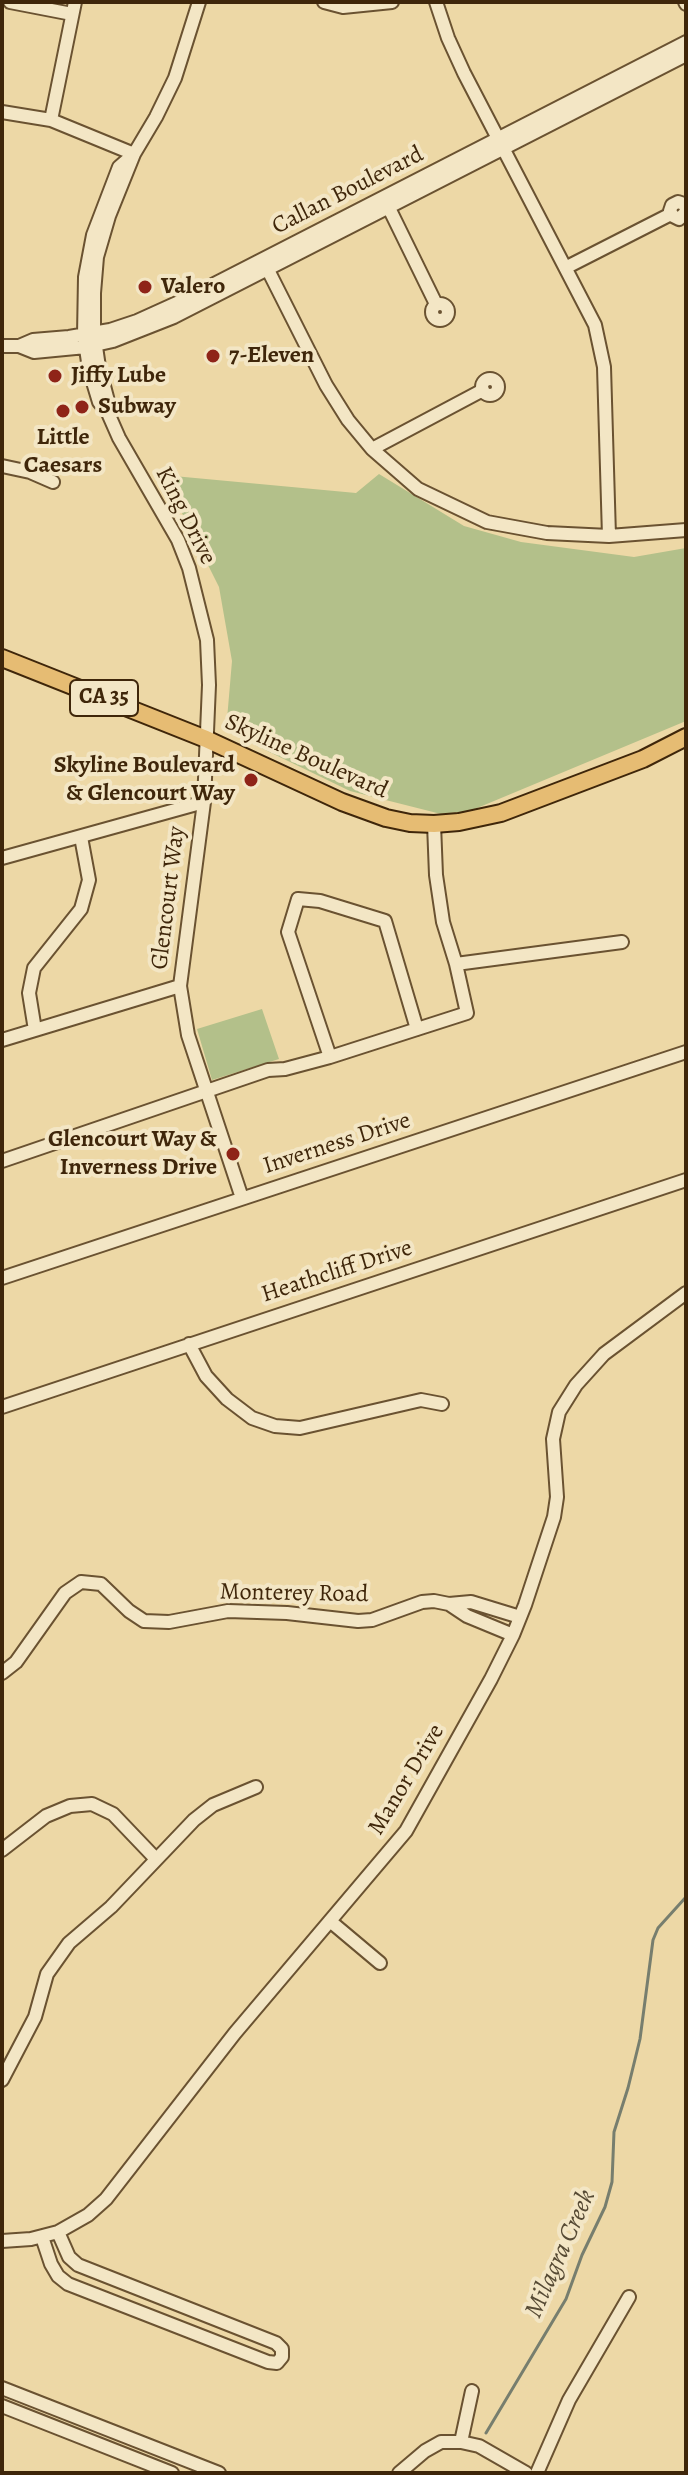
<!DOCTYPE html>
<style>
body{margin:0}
#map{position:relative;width:688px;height:2475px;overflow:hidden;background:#edd8a6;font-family:Alegreya,serif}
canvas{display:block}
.frame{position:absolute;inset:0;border:4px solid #3f260a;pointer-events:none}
</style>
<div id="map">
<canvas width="688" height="2475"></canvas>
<div class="frame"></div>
</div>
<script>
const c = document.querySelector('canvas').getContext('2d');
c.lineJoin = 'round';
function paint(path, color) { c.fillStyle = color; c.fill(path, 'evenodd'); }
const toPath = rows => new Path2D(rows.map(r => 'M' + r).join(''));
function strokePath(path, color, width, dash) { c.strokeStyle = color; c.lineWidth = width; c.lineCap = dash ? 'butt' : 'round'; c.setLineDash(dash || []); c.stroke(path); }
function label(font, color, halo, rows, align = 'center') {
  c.font = font + ' Alegreya,serif'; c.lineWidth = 8; c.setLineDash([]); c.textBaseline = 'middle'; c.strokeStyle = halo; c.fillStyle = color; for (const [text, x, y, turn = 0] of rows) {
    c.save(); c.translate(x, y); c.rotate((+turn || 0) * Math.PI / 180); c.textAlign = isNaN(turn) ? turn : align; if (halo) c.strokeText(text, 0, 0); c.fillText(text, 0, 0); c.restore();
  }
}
paint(toPath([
 [379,474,464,526,521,542,634,557,686,548,686,721,470,811,441,814,350,791,226,731,232,661,219,587,163,475,356,493],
 [262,1009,279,1059,212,1080,197,1029]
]), '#b3c08a');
strokePath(toPath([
 [486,2433,566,2299,582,2255,605,2207,612,2182,614,2132,628,2088,640,2039,653,1940,658,1928,686,1897]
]), '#777e6e', 3);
const minor = toPath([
 [10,2,72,14],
 [324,2,343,7,392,2],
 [436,2,448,38,464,73,595,325,604,367,609,536],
 [685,2,686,4],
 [2,112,51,120,134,154],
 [51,120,75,2],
 [134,154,119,167,93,235,85,277,84,335,89,369,99,402,108,413,119,438,178,540,189,568,207,640,209,685,204,802,180,986,188,1035,242,1198],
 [387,204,436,304],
 [686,209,684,204,678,202,672,205,670,211,673,216,679,219,686,212],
 [262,267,268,270,326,385,348,420,372,449,418,489,487,522,547,533,609,536,686,530],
 [567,267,671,214],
 '432 312a8 8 0 1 1 16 0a8 8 0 1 1-16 0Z',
 [2,346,19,346,34,352,86,347,113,341,174,317,686,55],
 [19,346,33,340,69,337,110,330,137,321,179,302,686,42],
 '482 387a8 8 0 1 1 16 0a8 8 0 1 1-16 0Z',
 [108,413,108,401,99,367,94,333,94,293,97,257,109,216,134,154,156,117,175,78,199,2],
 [372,449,483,390],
 [2,466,30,472,53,482],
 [2,858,204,802],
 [456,964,622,942],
 [35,1030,29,993,34,968,81,909,89,880,81,837],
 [2,1040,180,986],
 [330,1057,288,932,298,899,320,901,385,921,417,1029],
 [2,1161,268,1070,285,1069,330,1057,467,1013,456,964,443,922,436,875,434,824],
 [2,1278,686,1052],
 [189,1344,206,1376,227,1399,252,1418,275,1426,300,1428,421,1400,442,1404],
 [2,1407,686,1180],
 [449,1604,467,1616,513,1635],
 [2,1673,16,1662,65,1593,81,1582,101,1584,129,1611,144,1621,169,1622,228,1611,287,1613,358,1621,372,1620,422,1602,434,1601,449,1604,471,1602,520,1617],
 [2,1850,46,1816,70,1806,92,1804,113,1814,155,1858],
 [330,1921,380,1963],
 [2,2080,35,2017,47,1974,69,1943,111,1907,194,1820,213,1805,256,1787],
 [42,2237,51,2264,58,2276,68,2284,268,2362,277,2363,282,2357,282,2349,276,2343,78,2265,69,2257,58,2232],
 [2,2241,31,2239,58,2232,88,2215,106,2199,235,2033,406,1831,491,1679,513,1635,525,1605,554,1517,557,1497,553,1439,559,1412,576,1385,604,1354,686,1293],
 [2,2388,219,2473],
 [2,2406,172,2473],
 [461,2442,472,2391],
 [399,2473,425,2451,441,2442,461,2442,479,2446,526,2473],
 [537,2473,569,2400,629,2297]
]);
const major = toPath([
 [2,658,206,739,342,802,386,818,410,823,434,824,459,822,501,813,643,759,686,737]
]);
strokePath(minor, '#6a5231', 16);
strokePath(major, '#3f260a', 20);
strokePath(minor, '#f3e6c5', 12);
strokePath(major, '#e6bc73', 16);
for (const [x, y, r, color] of [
 [145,287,8,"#8f2418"],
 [213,356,8,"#8f2418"],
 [55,376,8,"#8f2418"],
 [82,407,8,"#8f2418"],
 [63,411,8,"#8f2418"],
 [251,780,8,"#8f2418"],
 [233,1154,8,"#8f2418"]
]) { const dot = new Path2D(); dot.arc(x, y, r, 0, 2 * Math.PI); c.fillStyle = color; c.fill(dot); strokePath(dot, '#f3e6c5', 3); }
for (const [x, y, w] of [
 [104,698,68]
]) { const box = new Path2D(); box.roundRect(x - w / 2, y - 18, w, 36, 6); c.fillStyle = '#f3e6c5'; c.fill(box); strokePath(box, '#3f260a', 2); }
label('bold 22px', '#3f260a', null, [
 ["CA 35",104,698]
]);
label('24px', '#3f260a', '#f3e6c5', [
 ["Callan Boulevard",348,191,-27],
 ["King Drive",185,516,63],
 ["Skyline Boulevard",306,757,24],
 ["Glencourt Way",169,898,-83],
 ["Inverness Drive",337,1144,-18],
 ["Heathcliff Drive",337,1272,-18],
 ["Monterey Road",294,1594,1],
 ["Manor Drive",407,1780,-59]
]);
label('bold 24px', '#3f260a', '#f3e6c5', [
 ["Valero",161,287],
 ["7-Eleven",229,356],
 ["Jiffy Lube",71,376],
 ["Subway",98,407],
 ["Little",63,438,"center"],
 ["Caesars",63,466,"center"],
 ["Skyline Boulevard",235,766,"right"],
 ["& Glencourt Way",235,794,"right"],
 ["Glencourt Way &",217,1140,"right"],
 ["Inverness Drive",217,1168,"right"]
], 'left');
label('italic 26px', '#564a34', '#f3e6c5', [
 ["Milagra Creek",561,2254,-66]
]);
</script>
